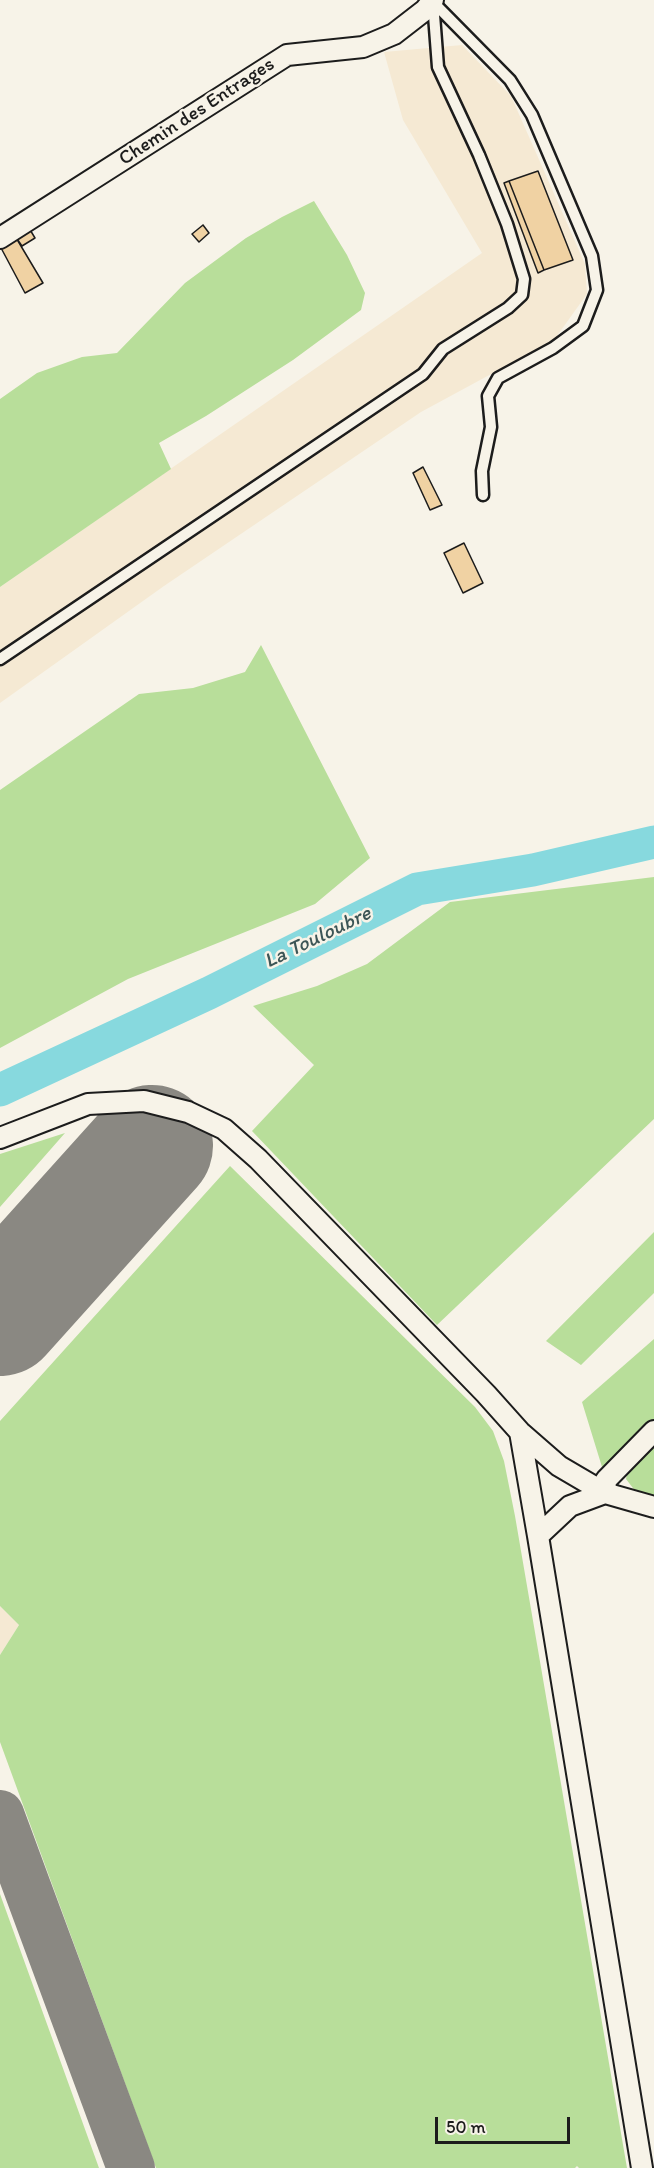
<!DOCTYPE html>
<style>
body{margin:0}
#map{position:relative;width:654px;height:2168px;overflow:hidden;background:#f7f3e8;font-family:Itim,sans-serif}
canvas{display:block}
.scale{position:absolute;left:435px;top:2117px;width:135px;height:27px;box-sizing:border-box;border:3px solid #1c1c1c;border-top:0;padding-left:8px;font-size:18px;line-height:21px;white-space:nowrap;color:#1c1c1c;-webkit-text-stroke:4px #f7f3e8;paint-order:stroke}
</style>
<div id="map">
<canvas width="654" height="2168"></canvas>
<div class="scale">50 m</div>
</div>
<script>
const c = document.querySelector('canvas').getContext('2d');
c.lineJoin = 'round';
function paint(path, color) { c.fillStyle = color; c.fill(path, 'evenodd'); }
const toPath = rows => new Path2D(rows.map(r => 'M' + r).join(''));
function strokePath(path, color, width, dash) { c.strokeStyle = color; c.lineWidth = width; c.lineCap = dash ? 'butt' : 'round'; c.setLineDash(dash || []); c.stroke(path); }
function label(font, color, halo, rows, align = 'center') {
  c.font = font + ' Itim,sans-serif'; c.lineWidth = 5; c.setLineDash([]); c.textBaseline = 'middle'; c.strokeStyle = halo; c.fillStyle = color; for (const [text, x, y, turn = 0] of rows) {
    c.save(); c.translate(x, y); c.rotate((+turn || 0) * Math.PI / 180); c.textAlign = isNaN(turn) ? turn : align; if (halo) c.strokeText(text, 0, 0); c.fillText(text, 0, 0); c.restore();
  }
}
paint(toPath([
 [462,45,511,96,585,264,587,294,554,340,421,412,164,586,0,703,0,587,482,253,403,120,384,52],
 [0,1606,19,1625,0,1655]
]), '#f5e9d3');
paint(toPath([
 [314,201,347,255,365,293,361,310,293,360,206,416,159,443,171,469,0,587,0,399,37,373,82,357,117,353,185,283,246,238,282,217],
 [261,645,370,858,315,904,128,979,0,1048,0,790,139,694,193,688,245,672],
 [654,877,654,1119,437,1325,252,1131,314,1065,253,1006,317,986,367,964,450,902],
 [65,1133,0,1207,0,1154],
 [230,1166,475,1407,493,1431,504,1461,515,1516,627,2168,579,2168,577,2166,575,2168,156,2168,0,1742,0,1655,19,1625,0,1606,0,1421],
 [654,1232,654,1293,581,1365,546,1341],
 [654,1339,654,1431,606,1480,582,1402],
 [654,1442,654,1503,636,1492,626,1479,628,1469],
 [0,1894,99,2168,0,2168]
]), '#b8de9a');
strokePath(toPath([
 [0,1090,209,993,417,889,533,870,654,842]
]), '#87d9de', 33);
strokePath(toPath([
 [0,1814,131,2168]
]), '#8a8882', 48);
strokePath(toPath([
 [0,1315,152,1146]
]), '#8a8882', 122);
const building = toPath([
 [538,171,573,260,544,270,509,181,538,171],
 [509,181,544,270,538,273,504,183,509,181],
 [203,225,209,233,199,242,192,234,203,225],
 [29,228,35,238,22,246,15,236,29,228],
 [15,236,43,283,25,293,0,246,15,236],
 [423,467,442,505,430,510,413,473,423,467],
 [464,543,483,583,463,593,444,553,464,543]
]);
paint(building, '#f0d2a3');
strokePath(building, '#1c1c1c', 1.5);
const service = toPath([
 [433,2,510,80,532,115,592,256,597,290,583,326,553,348,498,378,488,396,491,427,482,471,483,495],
 [0,659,423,374,443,349,508,308,522,295,524,279,507,224,479,155,438,67,433,2]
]);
const minor = toPath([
 [0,238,287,55,363,47,394,34,425,10,433,0],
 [0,1138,88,1104,144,1101,188,1112,224,1129,258,1159,486,1394,520,1432,559,1466,605,1493,654,1507],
 [520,1432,538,1536],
 [642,2168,538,1536,570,1506,605,1493,606,1480,654,1431]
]);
strokePath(service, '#1c1c1c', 15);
strokePath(minor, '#1c1c1c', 24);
strokePath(service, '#f7f3e8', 10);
strokePath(minor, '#f7f3e8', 20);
label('20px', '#1c1c1c', '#f7f3e8', [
 ["Chemin des Entrages",197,112,-33]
]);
label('italic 21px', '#3c5556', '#f7f3e8', [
 ["La Touloubre",318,938,-26]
]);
</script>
